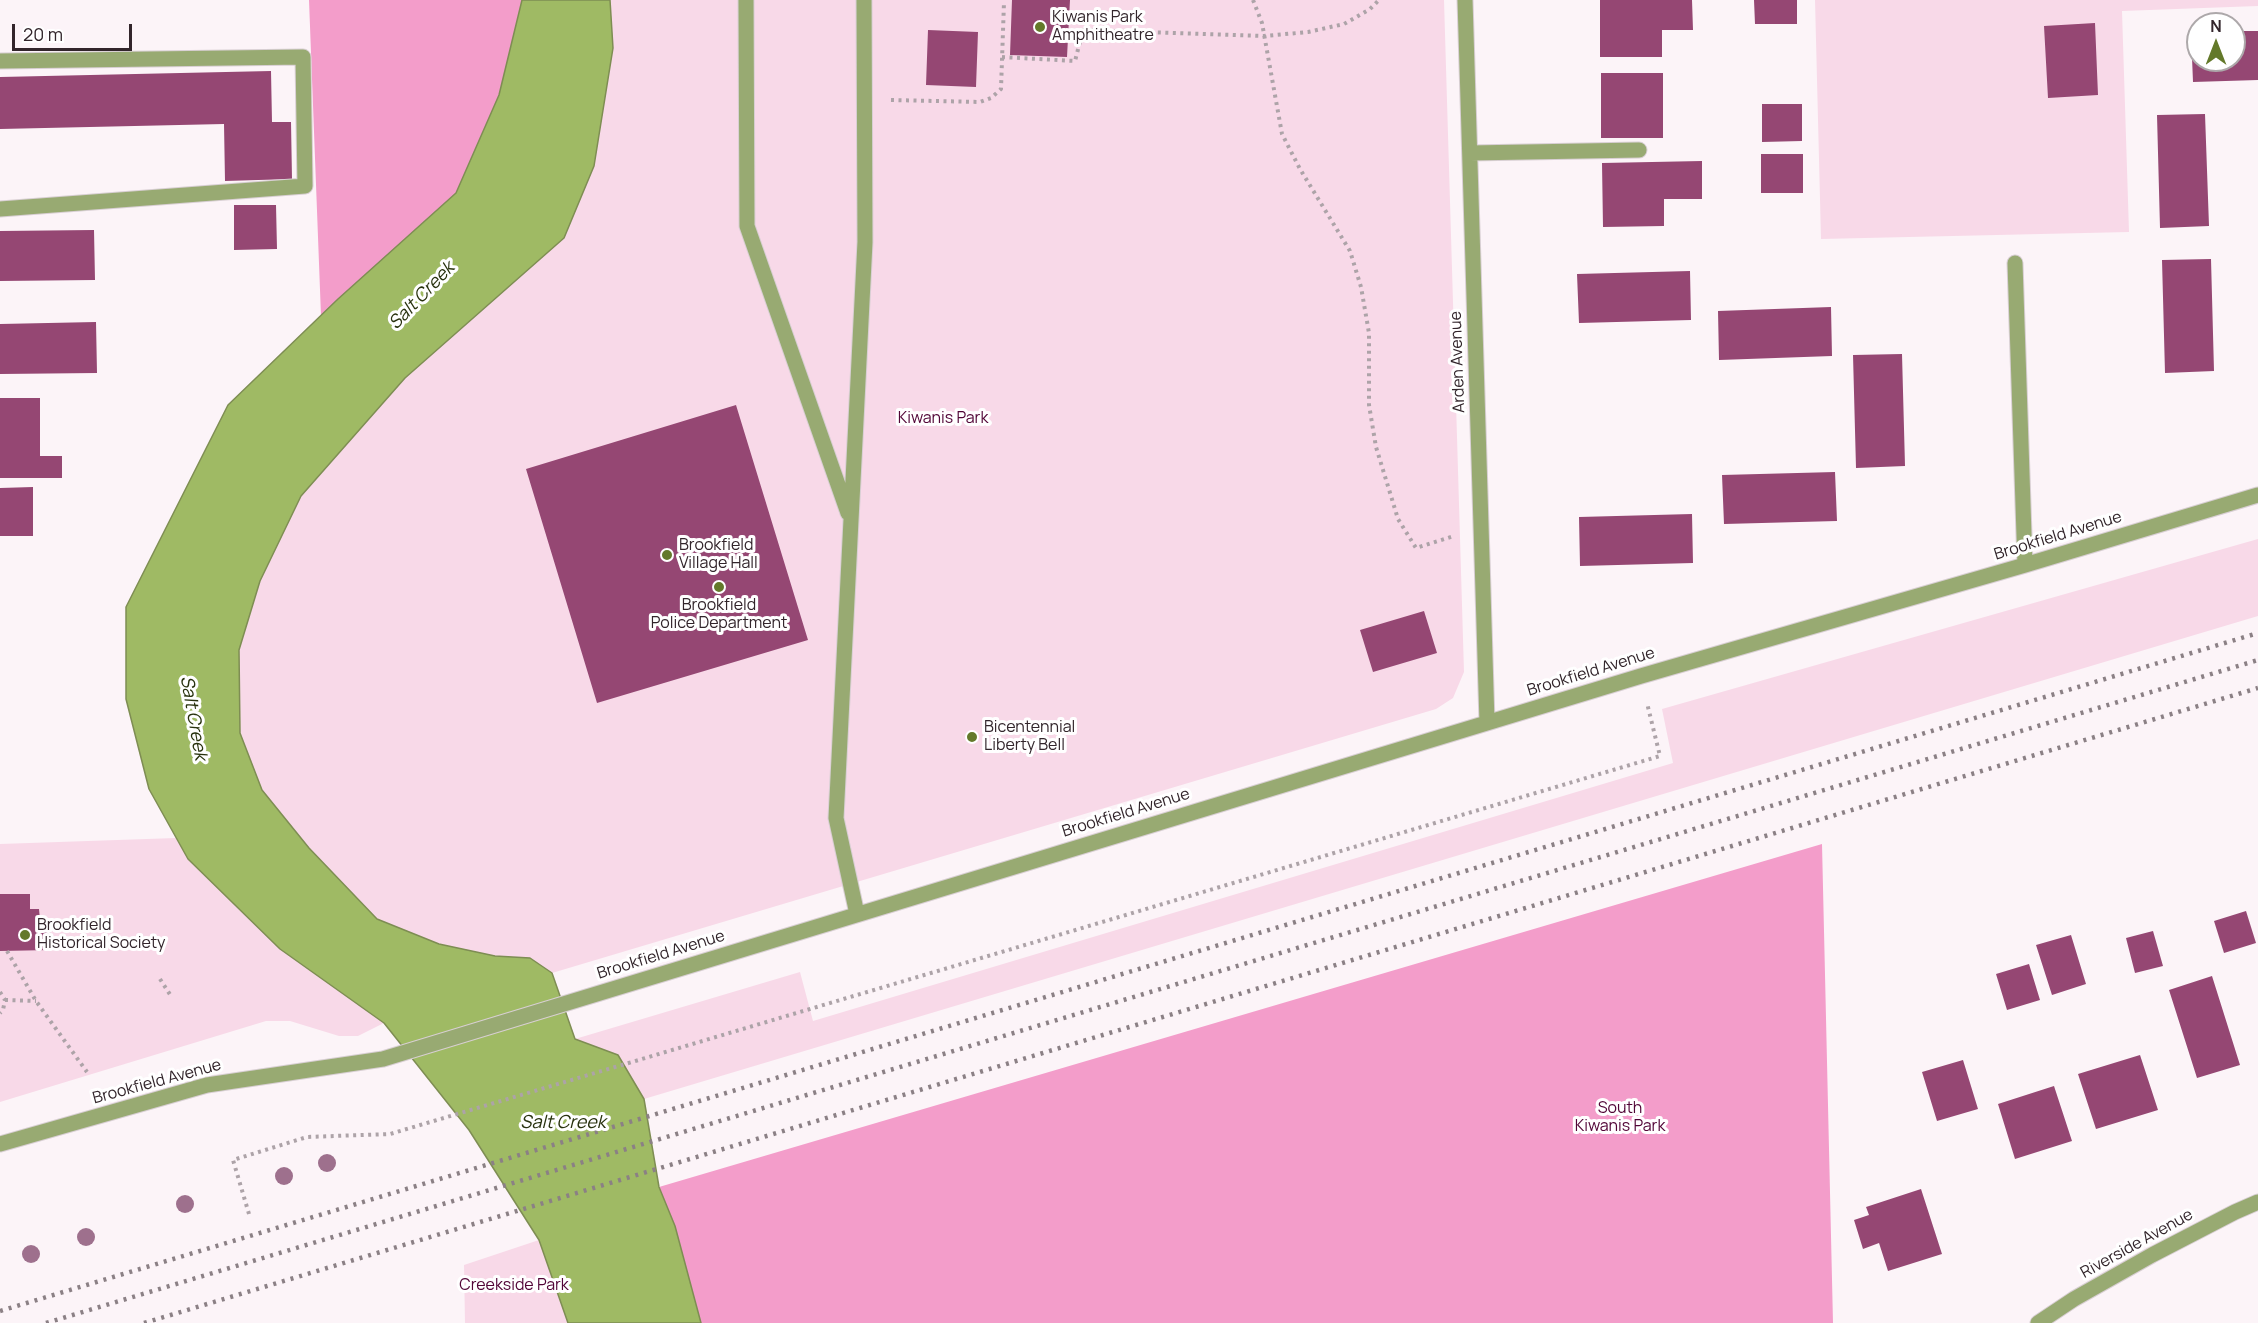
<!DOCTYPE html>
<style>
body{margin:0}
#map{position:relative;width:2258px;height:1323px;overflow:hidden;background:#fcf4f8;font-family:Manrope,sans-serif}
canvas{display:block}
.north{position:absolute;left:2186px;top:12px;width:60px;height:60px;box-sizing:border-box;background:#fff;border:2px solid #ada8aa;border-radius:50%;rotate:0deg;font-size:16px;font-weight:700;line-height:24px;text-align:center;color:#32252b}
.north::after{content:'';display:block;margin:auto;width:21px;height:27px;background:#63792a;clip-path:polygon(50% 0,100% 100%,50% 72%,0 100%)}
.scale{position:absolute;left:12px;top:24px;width:120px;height:27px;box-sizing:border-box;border:3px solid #32252b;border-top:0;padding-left:8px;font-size:18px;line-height:21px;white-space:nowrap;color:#32252b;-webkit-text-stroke:4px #fff;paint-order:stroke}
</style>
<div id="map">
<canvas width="2258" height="1323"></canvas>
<div class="north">N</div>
<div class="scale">20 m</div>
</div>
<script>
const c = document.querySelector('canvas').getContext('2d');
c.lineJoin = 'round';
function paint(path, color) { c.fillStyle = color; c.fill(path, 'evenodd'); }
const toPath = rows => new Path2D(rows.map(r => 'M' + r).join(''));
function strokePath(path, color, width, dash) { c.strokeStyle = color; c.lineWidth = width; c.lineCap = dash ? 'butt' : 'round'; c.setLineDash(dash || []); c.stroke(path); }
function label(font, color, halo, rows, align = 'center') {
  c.font = font + ' Manrope,sans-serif'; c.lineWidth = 6; c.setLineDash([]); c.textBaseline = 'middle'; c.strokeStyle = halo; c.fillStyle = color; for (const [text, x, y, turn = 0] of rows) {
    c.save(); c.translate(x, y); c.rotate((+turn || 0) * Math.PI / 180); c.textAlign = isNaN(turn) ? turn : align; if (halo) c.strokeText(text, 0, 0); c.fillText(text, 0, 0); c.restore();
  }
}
paint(toPath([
 [610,0,1444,0,1464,672,1453,698,1436,709,552,973,530,958,495,956,439,944,377,919,309,848,262,790,240,733,239,650,260,581,301,496,405,378,564,238,594,166,613,48],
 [1815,0,2258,0,2258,6,2122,11,2129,232,1821,239],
 [2258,539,2258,616,644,1099,618,1055,575,1039,800,972,813,1021,1673,763,1662,709],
 [176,838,188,859,280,949,384,1023,358,1036,339,1036,290,1021,266,1021,0,1102,0,844],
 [539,1240,568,1323,465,1323,464,1265]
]), '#f8d9e8');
paint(toPath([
 [309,0,522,0,523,2,499,95,456,193,321,316],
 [1822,844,1833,1323,701,1323,675,1226,659,1187]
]), '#f39dca');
const water = toPath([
 [522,0,610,0,613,48,594,166,564,238,405,378,301,496,260,581,239,650,240,733,262,790,309,848,377,919,439,944,495,956,530,958,552,973,575,1039,618,1055,644,1099,659,1187,675,1226,701,1323,568,1323,539,1240,469,1130,384,1023,280,949,188,859,149,789,126,699,126,607,228,405,338,299,456,193,499,95,522,0]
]);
paint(water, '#9fba64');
strokePath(water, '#7e8d53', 1.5);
paint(toPath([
 [1012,0,1070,0,1067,57,1010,55],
 [1600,0,1692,0,1693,30,1662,30,1662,57,1600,57],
 [1754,0,1797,0,1797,24,1755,24],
 [2095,23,2098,95,2048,98,2044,26],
 [928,30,978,32,976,87,926,85],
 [2234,31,2258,31,2258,80,2193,82,2191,33,2198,33,2198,60,2234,60],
 [271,71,272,122,291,122,292,179,225,181,224,124,0,129,0,77],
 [1601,73,1663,73,1663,138,1601,138],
 [1762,104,1802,104,1802,141,1762,142],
 [2205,114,2209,226,2160,228,2157,115],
 [1761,154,1803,154,1803,193,1761,193],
 [1702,161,1702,199,1664,199,1664,226,1603,227,1602,163],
 [234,205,276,205,277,249,234,250],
 [94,230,95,280,0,281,0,231],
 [2211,259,2214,371,2165,373,2162,260],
 [1690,271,1691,320,1579,323,1577,274],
 [1831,307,1832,356,1719,360,1718,311],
 [96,322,97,373,0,374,0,324],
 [1902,354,1905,466,1856,468,1853,355],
 [0,398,40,398,40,456,62,456,62,478,0,478],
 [736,405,808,640,597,703,526,469],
 [1835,472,1837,521,1724,524,1722,475],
 [33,487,33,536,0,536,0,488],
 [1692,514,1693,563,1580,566,1579,517],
 [1424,611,1437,653,1373,672,1360,630],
 [0,894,30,894,30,909,39,909,40,920,50,920,51,950,0,951],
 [2246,911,2256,943,2224,953,2214,921],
 [2153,931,2163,966,2135,973,2126,938],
 [2071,935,2086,984,2052,995,2036,945],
 [2029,964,2040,1000,2007,1010,1996,974],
 [2212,976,2240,1065,2197,1078,2169,990],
 [2140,1055,2158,1110,2096,1129,2078,1074],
 [1963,1060,1978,1109,1937,1121,1922,1072],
 [2054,1086,2072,1141,2015,1159,1998,1104],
 [1921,1189,1942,1254,1888,1271,1879,1243,1863,1249,1854,1220,1869,1215,1866,1207]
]), '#954773');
const minor = toPath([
 [746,0,747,226,848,513],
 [1465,0,1487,722],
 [0,61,303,57,305,186,0,209],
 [1470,153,1639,150],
 [2015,263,2025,565],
 [857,914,836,818,865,242,864,0],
 [0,1144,207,1085,383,1059,1641,676,2025,565,2258,495],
 [2038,1323,2074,1299,2152,1255,2235,1212,2258,1202]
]);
strokePath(minor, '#d8cfd3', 17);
strokePath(toPath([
 [1253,0,1262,23,1282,134,1300,169,1350,251,1361,287,1369,333,1369,405,1376,447,1398,519,1416,548,1454,536],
 [1002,57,1075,61,1083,30,1264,36,1308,32,1344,24,1370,9,1379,0],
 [891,100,980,102,991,98,1001,89,1004,2],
 [7,951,36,1001,87,1072],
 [160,979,171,996],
 [0,992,5,1000,3,1010,0,1013],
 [5,1000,36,1001],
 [249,1214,233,1160,307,1137,390,1134,1660,756,1647,703]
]), '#ada3a8', 4, [3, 4.5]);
strokePath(minor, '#98aa72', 15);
strokePath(toPath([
 [0,1311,2258,633],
 [46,1323,2258,660],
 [144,1323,2258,688]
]), '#8b8085', 4.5, [3, 6]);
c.fillStyle = '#9e708d';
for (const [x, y] of [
 [327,1163],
 [284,1176],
 [185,1204],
 [86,1237],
 [31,1254]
]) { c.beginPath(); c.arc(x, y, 9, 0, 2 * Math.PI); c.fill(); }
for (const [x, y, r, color] of [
 [1040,27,6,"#63792a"],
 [667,555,6,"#63792a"],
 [719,587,6,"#63792a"],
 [972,737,6,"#63792a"],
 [25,935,6,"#63792a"]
]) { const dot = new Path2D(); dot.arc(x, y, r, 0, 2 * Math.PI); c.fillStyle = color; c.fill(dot); strokePath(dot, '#fff', 2); }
label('16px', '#32252b', '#fff', [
 ["Kiwanis Park",1052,18],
 ["Amphitheatre",1052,36],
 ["Brookfield",679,546],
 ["Village Hall",679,564],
 ["Brookfield",719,606,"center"],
 ["Police Department",719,624,"center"],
 ["Bicentennial",984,728],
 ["Liberty Bell",984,746],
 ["Brookfield",37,926],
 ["Historical Society",37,944]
], 'left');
label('16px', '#32252b', '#fff', [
 ["Arden Avenue",1458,362,-92],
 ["Brookfield Avenue",2058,536,-17],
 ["Brookfield Avenue",1591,672,-17],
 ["Brookfield Avenue",1126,813,-17],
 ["Brookfield Avenue",661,955,-17],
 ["Brookfield Avenue",157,1082,-15],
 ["Riverside Avenue",2137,1244,-29]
]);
label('16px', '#510436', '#fff', [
 ["Kiwanis Park",943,419],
 ["South",1620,1109],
 ["Kiwanis Park",1620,1127],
 ["Creekside Park",514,1286]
]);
label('italic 18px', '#28320e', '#fff', [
 ["Salt Creek",422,296,-46],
 ["Salt Creek",193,718,80],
 ["Salt Creek",563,1123]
]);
</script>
